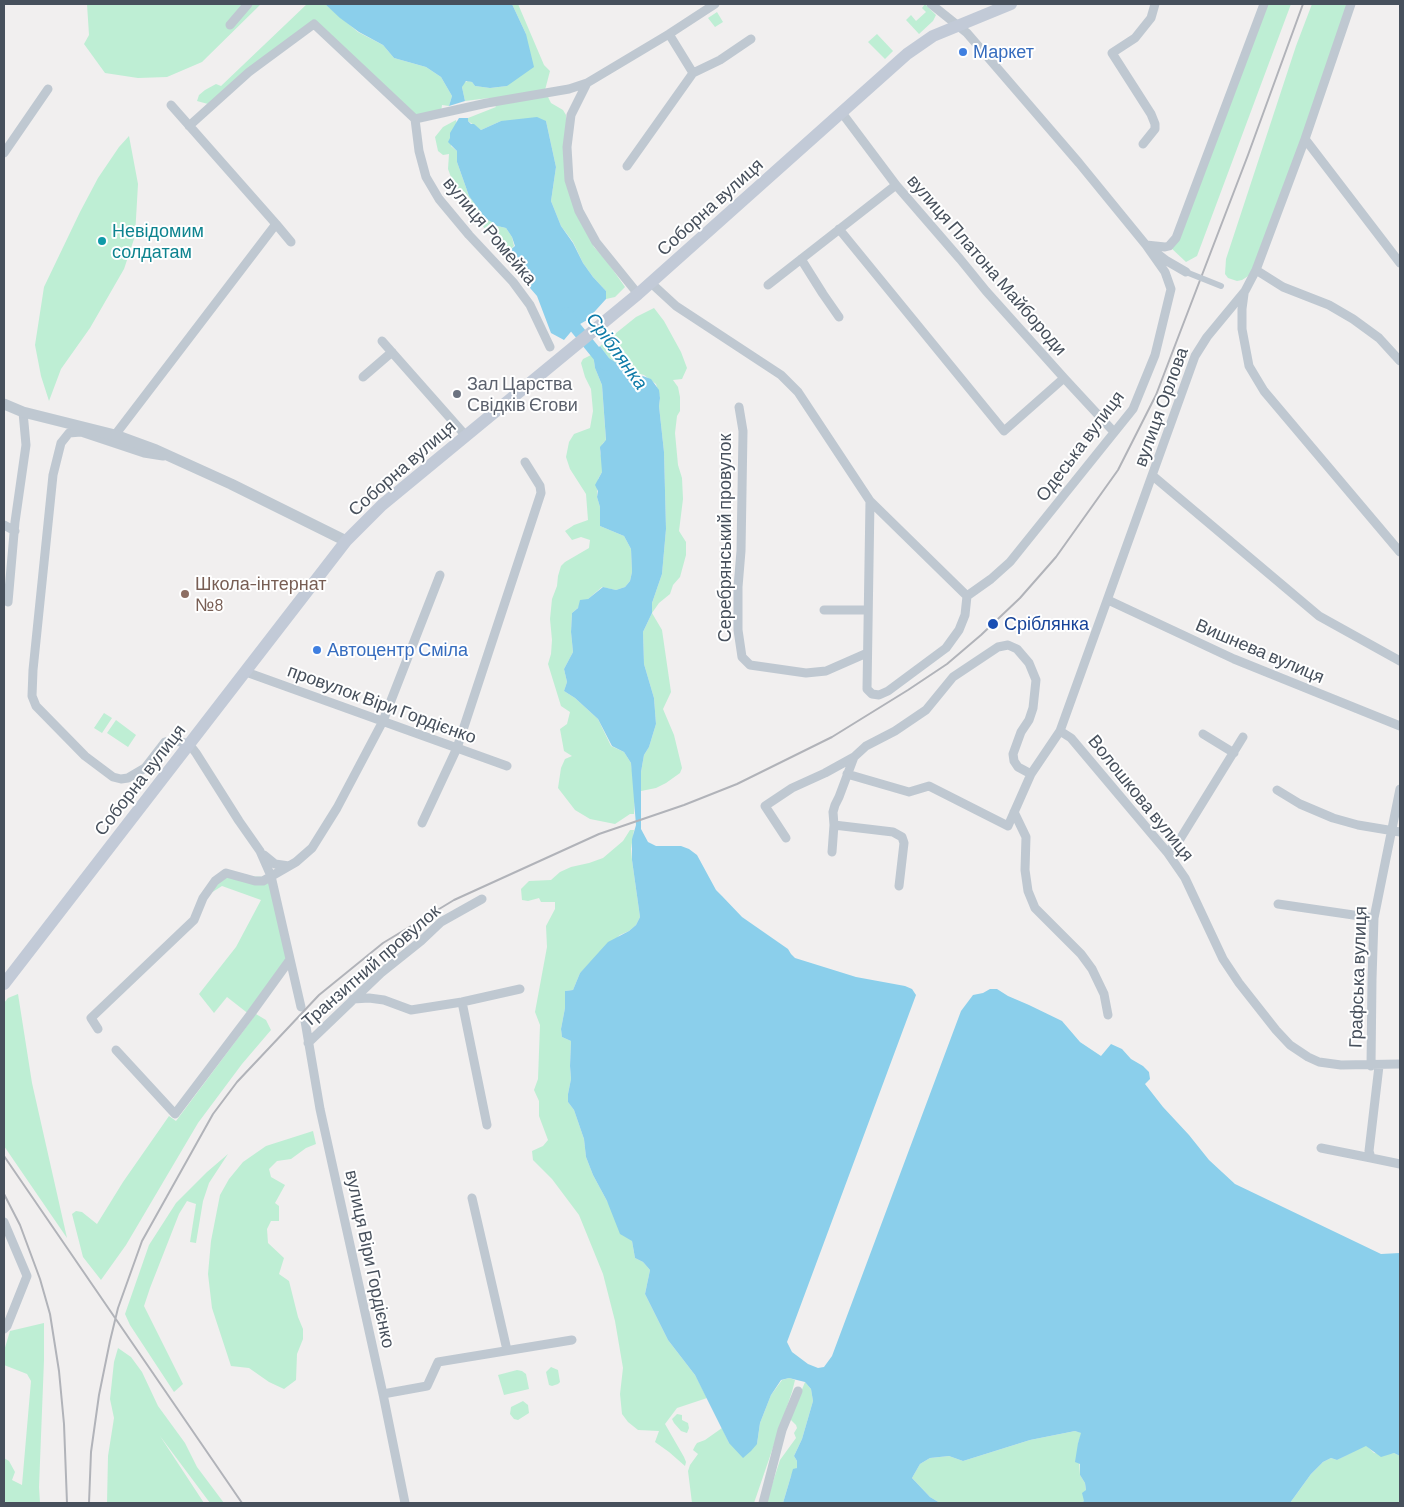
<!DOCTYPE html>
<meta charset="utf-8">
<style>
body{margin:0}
#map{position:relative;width:1404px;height:1507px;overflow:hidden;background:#f1efef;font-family:Barlow,sans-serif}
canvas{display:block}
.frame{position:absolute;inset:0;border:5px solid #47505c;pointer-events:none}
</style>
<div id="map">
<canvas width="1404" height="1507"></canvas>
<div class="frame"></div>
</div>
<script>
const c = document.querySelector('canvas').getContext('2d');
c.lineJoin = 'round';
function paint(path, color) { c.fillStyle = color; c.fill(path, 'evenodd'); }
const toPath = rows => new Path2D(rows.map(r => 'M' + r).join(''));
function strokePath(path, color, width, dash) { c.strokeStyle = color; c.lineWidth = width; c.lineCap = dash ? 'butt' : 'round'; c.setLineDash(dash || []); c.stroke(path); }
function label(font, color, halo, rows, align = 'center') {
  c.font = font + ' Barlow,sans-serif'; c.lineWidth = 4; c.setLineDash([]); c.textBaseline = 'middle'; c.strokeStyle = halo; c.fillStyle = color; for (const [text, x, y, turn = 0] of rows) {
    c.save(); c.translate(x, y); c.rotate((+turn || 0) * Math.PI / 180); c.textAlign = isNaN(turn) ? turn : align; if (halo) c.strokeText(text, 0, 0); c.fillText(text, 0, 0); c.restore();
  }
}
paint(toPath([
 [87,4,261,4,202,62,167,77,138,78,105,73,84,44,89,35],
 [307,4,325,4,358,32,383,45,394,58,426,67,441,77,452,96,449,106,442,105,441,112,415,117,314,20,208,104,197,101,199,95,205,90,216,84,221,86],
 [512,4,518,4,544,65,550,71,545,90,549,99,551,103,563,110,566,115,568,189,594,247,606,260,625,287,615,297,606,299,606,291,593,277,583,263,573,242,561,226,551,201,556,167,546,121,501,121,481,130,468,121,468,118,496,107,489,98,465,101,462,87,463,83,468,81,472,82,475,86,490,88,507,86,526,34],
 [925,4,936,15,933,21,919,34,906,20,911,15,916,21,926,12,922,8],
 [1264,4,1291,4,1197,256,1186,262,1169,246],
 [1312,4,1351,4,1256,271,1242,280,1237,281,1228,278,1225,274,1226,259,1296,46],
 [717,12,723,22,715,27,708,18],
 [877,34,893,51,885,59,868,42],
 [456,120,457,124,451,146,457,151,457,162,469,196,486,219,492,221,493,225,506,228,512,237,514,246,509,251,509,255,500,248,497,240,491,237,482,225,462,199,462,193,455,188,448,169,449,154,443,155,438,151,435,137,443,127],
 [129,136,138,184,135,236,124,269,90,328,61,369,49,401,41,376,35,345,44,287,80,212,98,178,119,147],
 [654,308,664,321,681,352,687,368,682,379,673,380,678,387,680,397,680,411,677,416,675,433,678,465,682,478,683,499,679,531,686,542,686,555,680,577,673,585,670,594,659,603,652,613,662,630,671,692,663,709,674,735,682,768,680,773,666,783,656,788,641,791,641,772,644,755,649,747,656,724,654,698,644,664,643,632,652,613,652,603,662,574,666,529,664,452,659,406,660,398,656,384,644,375,629,371,609,358,600,346,636,317],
 [593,354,595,368,602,385,606,441,603,443,600,451,602,461,602,472,598,479,597,497,600,507,600,526,624,536,631,549,632,572,630,581,625,587,616,590,602,587,572,613,571,632,573,652,564,669,567,682,564,691,575,698,598,719,611,746,624,752,631,763,635,793,634,814,630,814,615,824,590,819,575,810,558,788,561,768,565,759,572,756,564,751,560,729,567,724,570,712,561,706,548,664,551,654,552,640,550,619,552,599,557,586,558,576,561,566,565,562,589,548,590,540,581,537,572,540,565,531,574,525,588,520,586,494,570,469,566,457,569,442,574,434,590,428,593,411,591,389,585,377,581,363,583,359],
 [104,713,112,718,102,733,94,728],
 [116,720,136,735,128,747,107,733],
 [630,830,634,830,631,849,632,860,640,917,636,925,629,931,620,935,580,973,573,990,565,991,565,1008,561,1029,562,1037,571,1041,570,1066,571,1079,568,1094,568,1102,574,1110,584,1139,586,1157,593,1175,607,1201,632,1241,635,1258,643,1262,650,1270,645,1294,668,1340,695,1375,707,1398,677,1408,665,1424,684,1457,686,1462,685,1466,669,1452,655,1442,659,1431,638,1430,628,1422,622,1414,620,1394,623,1368,615,1321,603,1274,579,1215,552,1179,533,1160,532,1151,543,1146,548,1140,539,1116,539,1101,534,1090,538,1079,540,1025,535,1012,547,947,546,926,555,909,555,902,541,902,539,898,528,901,522,900,521,889,529,881,551,880,560,872,571,867,589,863,603,858,623,841],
 [226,873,238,876,269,877,289,961,250,1015,227,997,214,1013,199,994,236,947,261,900,222,886,203,898],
 [18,994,32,1083,67,1238,4,1146,4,1003,8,998],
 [256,1014,266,1020,271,1030,242,1064,198,1123,126,1245,101,1280,83,1257,72,1214,76,1211,82,1212,97,1224,123,1182,169,1116,176,1121],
 [313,1131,316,1144,306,1148,291,1159,277,1161,269,1169,271,1177,285,1185,275,1203,279,1206,279,1221,271,1221,267,1229,268,1243,284,1258,279,1274,289,1281,298,1317,303,1329,303,1339,297,1354,296,1380,284,1389,269,1382,249,1368,231,1366,212,1308,208,1274,211,1241,220,1195,229,1179,243,1162,266,1146],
 [228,1154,209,1183,203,1201,196,1243,190,1242,196,1204,187,1201,179,1214,150,1288,144,1306,183,1384,174,1392,130,1325,125,1314,149,1245,176,1203,207,1172],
 [44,1323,44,1360,39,1487,40,1503,4,1503,4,1458,9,1461,15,1472,12,1480,22,1485,31,1381,27,1374,4,1365,4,1351,10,1331],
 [118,1348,131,1357,142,1372,158,1406,185,1443,197,1467,224,1503,210,1503,160,1436,204,1503,107,1503,108,1456,114,1418,110,1399,114,1362],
 [551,1367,558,1370,560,1382,558,1384,552,1386,549,1385,546,1372],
 [517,1370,522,1371,526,1374,529,1389,504,1395,498,1375],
 [789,1378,795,1380,792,1392,754,1503,692,1503,688,1471,690,1465,698,1454,693,1450,695,1446,697,1443,705,1440,722,1428,729,1443,757,1444,760,1423,771,1395,782,1380],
 [805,1382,811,1389,813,1401,802,1439,794,1456,797,1461,797,1468,791,1476,783,1503,766,1503,780,1460,796,1438,794,1433,797,1428,796,1425,790,1419],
 [523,1401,528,1405,529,1413,518,1420,514,1419,510,1414,511,1407],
 [677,1414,682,1415,682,1420,688,1423,689,1428,687,1433,681,1431,674,1423,672,1419],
 [1075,1431,1082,1433,1078,1443,1080,1475,1085,1483,1086,1490,1084,1501,1081,1503,940,1503,930,1497,912,1478,920,1464,930,1458,949,1456,963,1461,1030,1440],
 [1366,1445,1374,1453,1387,1454,1394,1453,1400,1456,1400,1503,1290,1503,1311,1474,1323,1462,1331,1458,1337,1460]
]), '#beeed4');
paint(toPath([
 [325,4,512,4,526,34,534,67,507,86,490,88,475,86,472,82,466,81,462,87,465,101,449,106,452,96,441,77,426,67,394,58,383,45,359,32,340,18],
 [537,117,546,121,556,167,551,201,561,226,573,243,583,263,593,277,606,291,606,299,587,320,575,327,564,340,551,333,537,296,524,281,509,255,509,251,515,246,512,237,506,228,493,225,492,222,486,219,469,196,457,162,457,151,448,142,450,138,450,133,459,118,468,118,468,121,471,124,474,124,481,130,501,121],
 [600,346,609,358,629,371,651,379,659,390,660,398,659,406,664,452,666,529,662,574,652,603,652,613,643,632,644,664,654,698,656,724,649,747,644,755,641,772,641,829,648,842,656,846,681,846,689,849,697,855,716,890,722,896,742,917,788,949,791,954,795,958,856,977,905,986,912,989,916,995,787,1342,792,1352,808,1364,818,1368,824,1367,832,1356,961,1011,973,995,983,993,990,989,997,989,1008,996,1029,1005,1062,1021,1080,1042,1101,1056,1111,1044,1122,1049,1131,1059,1143,1066,1149,1072,1150,1079,1145,1084,1163,1107,1189,1135,1209,1160,1235,1184,1381,1254,1400,1253,1400,1456,1394,1453,1381,1457,1366,1446,1337,1460,1331,1458,1323,1462,1311,1474,1290,1503,1081,1503,1084,1501,1082,1493,1086,1490,1085,1483,1080,1475,1080,1464,1075,1462,1078,1443,1081,1433,1075,1431,1030,1440,963,1461,949,1456,930,1458,920,1464,912,1478,930,1497,940,1503,783,1503,791,1476,793,1469,797,1468,797,1461,794,1456,802,1439,813,1401,811,1389,805,1382,789,1378,781,1380,771,1395,760,1423,757,1444,751,1451,743,1458,729,1443,695,1375,668,1340,645,1294,650,1270,643,1262,635,1258,632,1241,620,1234,607,1201,593,1175,586,1157,584,1139,574,1110,568,1102,568,1094,571,1079,570,1066,571,1041,562,1037,561,1029,565,1008,565,991,573,990,580,973,608,942,629,931,636,925,640,917,632,860,632,839,636,825,631,763,624,752,612,746,598,719,575,698,564,691,567,682,564,669,573,652,571,632,572,613,578,608,580,600,588,599,603,587,616,590,625,587,630,581,632,572,631,549,624,536,600,526,600,507,597,497,598,491,595,485,602,472,600,447,606,440,602,385,595,368,593,354]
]), '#8bcfeb');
strokePath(toPath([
 [567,313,575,327,606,365]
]), '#8bcfeb', 12);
strokePath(toPath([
 [931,4,967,33,1079,163,1146,245,1167,261,1186,272],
 [230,25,248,4],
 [669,34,693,73],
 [587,83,571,115,567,147,569,180,579,211,596,242,638,294],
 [171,105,276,224],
 [842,113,896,185,960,259,986,291,1064,378,1114,432],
 [415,119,487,103,569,89,587,83,669,34,715,4],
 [189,126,249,72,314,24,415,119,419,151,426,177,439,199,469,235,513,282,530,305,550,347],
 [1305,139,1400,263],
 [1143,144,1155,129,1155,124,1151,114,1112,53,1135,38,1151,18,1155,4],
 [4,153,48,89],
 [627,166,693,73,720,60,751,39],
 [839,229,1004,431,1064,378],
 [801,259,823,294,839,317],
 [1256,270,1283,287,1329,305,1353,319,1379,338,1400,361],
 [651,283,676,306,781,375,798,392,870,501,967,596],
 [768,285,896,185],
 [1244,294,1242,309,1242,329,1249,366,1264,391,1400,552],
 [382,341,466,436],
 [363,377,392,352],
 [739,407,743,431,741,551,738,587,738,630,742,657,750,665,806,673,826,671,867,653],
 [115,435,276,224,291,242],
 [163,456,144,453,81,432,69,433,61,443,53,475,33,670,32,696,36,706,85,756,113,777,121,779,128,778,145,768,165,742,172,740,189,744,196,753,239,821,260,851,271,876,301,1007],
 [1153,476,1319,616,1400,661],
 [870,501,867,689,872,694,879,695,888,691,946,648,959,630,965,615,967,596,991,579,1010,562,1133,409,1155,355,1171,289,1165,272,1146,245,1165,247,1169,246,1176,238,1264,4],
 [4,525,15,531],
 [1108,600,1234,659,1400,726],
 [8,602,15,522,26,445,23,412],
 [824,610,867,610],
 [246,672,507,766],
 [1060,731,1071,738,1167,852,1185,878,1223,959,1239,983,1276,1030,1290,1045,1308,1057,1319,1062,1341,1065,1400,1064],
 [1203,734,1234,753],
 [854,757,839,797,835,805,833,812,834,825,893,832,902,837,904,843,899,886],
 [847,774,909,792,929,786,1008,826,1031,774,1060,731,1195,356,1207,337,1245,291,1256,270,1305,139,1351,4],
 [1277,790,1300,804,1333,818,1358,825,1400,832],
 [1014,812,1026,837,1025,870,1028,891,1035,908,1081,954,1092,969,1104,994,1108,1015],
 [422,823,457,748,541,493,540,486,525,462],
 [786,838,765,806,792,788,825,773,854,757,866,746,895,731,926,710,953,677,998,647,1008,645,1017,649,1029,663,1036,680,1033,708,1029,720,1021,732,1013,754,1014,761,1018,767,1031,774],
 [832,852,834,825],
 [1167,852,1177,844,1243,737],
 [264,855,275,864,289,866],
 [1278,904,1374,918],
 [353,999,369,998,384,1000,411,1010,462,1002,520,989],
 [462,1002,487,1125],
 [305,1021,320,1109,383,1394,405,1503],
 [98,1029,91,1018,194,920,203,898,215,881,226,873,255,881,263,881,296,862,312,848,337,808,383,721,440,575],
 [308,1043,381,973,421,941,441,922,482,899],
 [116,1050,175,1114,250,1015,289,961],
 [1371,1066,1372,979,1374,918,1400,789],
 [1321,1148,1371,1158,1369,1151,1379,1066],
 [1371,1158,1400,1164],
 [472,1198,507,1350],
 [4,1222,27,1276,7,1326,4,1329],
 [383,1394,427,1386,438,1362,572,1340],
 [763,1503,782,1430,798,1391]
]), '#bfc8d1', 9);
strokePath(toPath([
 [4,404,23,412,115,435,156,450,231,484,346,541]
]), '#bfc8d1', 11);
strokePath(toPath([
 [4,984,346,541,382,505,638,294,907,54,933,36,1011,4]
]), '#c2cad7', 12);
strokePath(toPath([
 [4,1156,242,1503],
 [4,1194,20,1225,40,1279,50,1314,59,1371,64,1424,67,1503],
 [89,1503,91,1452,99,1395,110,1341,118,1308,142,1241,213,1114,237,1082,319,995,383,943,454,900,599,834,684,805,737,784,832,737,908,690,947,664,981,635,1020,598,1056,557,1118,470,1156,395,1248,155,1303,4]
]), '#b1b3b9', 2);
strokePath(toPath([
 [1186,272,1221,286]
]), '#bfc8d1', 6);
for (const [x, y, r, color] of [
 [963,52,5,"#3f7fe0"],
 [102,241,5,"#0f9aa8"],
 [457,394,5,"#6b7280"],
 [185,594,5,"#8d6e63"],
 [993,624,6,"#1a4fb4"],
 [317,650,5,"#3f7fe0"]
]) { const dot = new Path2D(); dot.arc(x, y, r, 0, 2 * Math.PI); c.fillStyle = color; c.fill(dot); strokePath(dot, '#fff', 2); }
label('18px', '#366cbe', '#fff', [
 ["Маркет",973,52],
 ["Автоцентр Сміла",327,650]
], 'left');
label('18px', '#47505c', '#fff', [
 ["Соборна вулиця",710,207,-42],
 ["вулиця Ромейка",490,231,50],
 ["вулиця Платона Майбороди",987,265,49],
 ["вулиця Орлова",1161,407,-70],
 ["Одеська вулиця",1080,446,-53],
 ["Соборна вулиця",402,468,-41],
 ["Серебрянський провулок",725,538,-90],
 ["Вишнева вулиця",1260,651,23],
 ["провулок Віри Гордієнко",382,704,20],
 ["Соборна вулиця",140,780,-52],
 ["Волошкова вулиця",1141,798,51],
 ["Транзитний провулок",371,966,-41],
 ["Графська вулиця",1358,977,-88],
 ["вулиця Віри Гордієнко",370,1259,78]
]);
label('18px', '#0d838f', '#fff', [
 ["Невідомим",112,231],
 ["солдатам",112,252]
], 'left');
label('18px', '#5b616d', '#fff', [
 ["Зал Царства",467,384],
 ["Свідків Єгови",467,405]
], 'left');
label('18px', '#785e54', '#fff', [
 ["Школа-інтернат",195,584],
 ["№8",195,605]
], 'left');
label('18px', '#164399', '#fff', [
 ["Сріблянка",1004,624]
], 'left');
label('italic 19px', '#0e7ba8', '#fff', [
 ["Сріблянка",617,351,54]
]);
</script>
